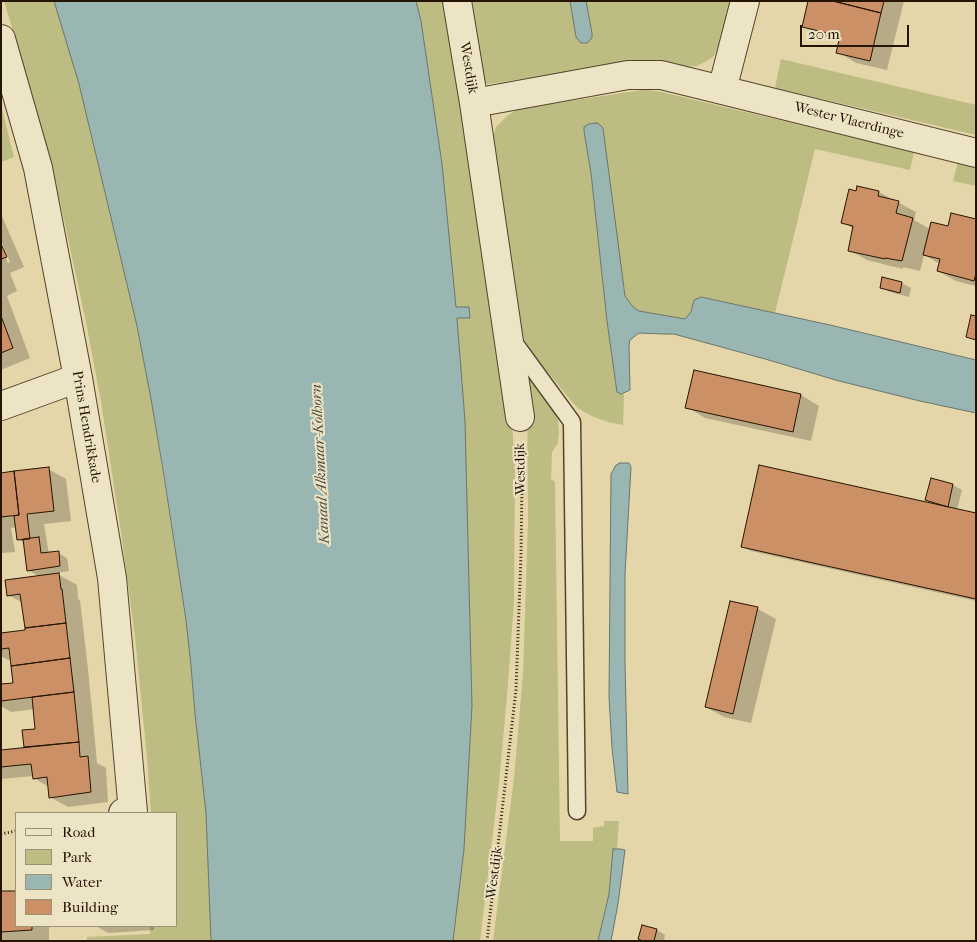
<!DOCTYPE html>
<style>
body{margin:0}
#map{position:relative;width:977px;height:942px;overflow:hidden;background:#e4d6a8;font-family:"IM FELL French Canon",serif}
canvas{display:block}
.frame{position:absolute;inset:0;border:2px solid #251400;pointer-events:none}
.legend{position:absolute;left:15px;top:812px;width:162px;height:115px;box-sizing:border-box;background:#ede4c6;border:1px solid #9d9177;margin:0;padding:6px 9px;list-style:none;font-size:15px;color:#251400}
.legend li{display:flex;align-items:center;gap:10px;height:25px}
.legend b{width:25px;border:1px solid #9d9177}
.scale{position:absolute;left:800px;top:25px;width:109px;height:22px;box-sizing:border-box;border:2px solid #251400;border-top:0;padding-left:6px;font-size:15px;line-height:18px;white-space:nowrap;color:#251400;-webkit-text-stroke:4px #ede4c6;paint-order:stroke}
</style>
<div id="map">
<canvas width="977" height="942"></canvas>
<div class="frame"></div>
<ul class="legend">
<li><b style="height:6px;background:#ede4c6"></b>Road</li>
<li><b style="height:14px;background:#bcbc83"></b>Park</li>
<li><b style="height:14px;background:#9ab6b3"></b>Water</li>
<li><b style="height:14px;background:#cc9067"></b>Building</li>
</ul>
<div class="scale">20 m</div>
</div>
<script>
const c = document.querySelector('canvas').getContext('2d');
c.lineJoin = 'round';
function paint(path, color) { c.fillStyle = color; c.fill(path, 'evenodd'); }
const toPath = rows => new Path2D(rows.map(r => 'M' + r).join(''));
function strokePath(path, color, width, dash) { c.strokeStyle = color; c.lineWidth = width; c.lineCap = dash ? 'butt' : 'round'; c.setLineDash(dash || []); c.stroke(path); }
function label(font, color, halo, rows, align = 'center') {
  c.font = font + ' "IM FELL French Canon",serif'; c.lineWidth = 4; c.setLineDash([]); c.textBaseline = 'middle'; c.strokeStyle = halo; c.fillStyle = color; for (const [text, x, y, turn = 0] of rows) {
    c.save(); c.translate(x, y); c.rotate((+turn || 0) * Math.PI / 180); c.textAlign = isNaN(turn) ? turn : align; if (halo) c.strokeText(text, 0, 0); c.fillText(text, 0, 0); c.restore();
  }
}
paint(toPath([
 [4,1,54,1,79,84,137,326,151,399,186,620,191,666,195,714,206,813,211,941,87,941,87,937,150,934,150,926,176,926,176,813,151,813,147,758,135,637,121,532,101,402,86,322,61,206,38,115],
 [416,1,448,1,512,423,515,465,514,602,507,696,499,783,480,941,453,941,464,849,472,706,465,421,457,317,469,318,469,307,456,307,442,164,421,21],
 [465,1,570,1,576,37,592,38,592,32,586,1,730,1,721,41,717,49,714,56,707,61,697,66,684,67,653,61,629,63,488,84,482,82],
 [781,59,976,105,976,135,775,88],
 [642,90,649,90,661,92,914,152,910,170,815,149,775,313,701,297,694,300,691,312,685,319,639,311,633,307,625,296,625,290,584,127,591,173,607,321,617,392,624,394,623,425,608,422,594,417,579,409,572,402,537,359,519,331,489,149,496,127,506,117,518,109],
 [1,105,14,157,1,162],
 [958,162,976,166,976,186,953,181],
 [527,376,546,398,555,411,558,420,559,432,558,443,552,452,551,479,555,482,560,841,593,841,593,828,604,826,604,821,619,821,617,849,613,849,609,894,598,941,493,941,514,778,523,674,528,521]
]), '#bcbc83');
const water = toPath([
 [54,1,416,1,421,21,442,164,456,307,469,307,470,318,457,318,465,421,472,706,464,849,453,941,211,941,206,813,195,714,191,666,186,620,164,476,151,399,137,326,79,84,54,1],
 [570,1,586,1,592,33,592,38,587,43,581,43,576,37,570,1],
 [597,123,600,125,603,128,625,296,633,307,639,311,685,319,691,312,694,300,701,297,830,325,976,360,976,413,920,401,839,381,765,359,674,334,664,334,639,333,630,340,629,345,630,390,621,394,617,392,607,321,591,173,584,131,584,127,589,124,597,123],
 [620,463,629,463,631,467,625,574,625,662,628,794,617,792,612,748,609,697,611,474,616,465,620,463],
 [613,849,620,849,625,850,618,904,611,941,598,941,609,894,613,849]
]);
paint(water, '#9ab6b3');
strokePath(water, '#6b756b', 1);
paint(toPath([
 [809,1,904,1,887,70,856,63,838,52,840,41,821,36,803,26],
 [857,192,879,192,916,212,914,220,930,229,949,227,976,221,976,286,956,281,938,271,940,264,924,255,920,271,903,267,903,269,867,260,849,250,854,229,842,222],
 [1,214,24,267,10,273,17,291,7,296,30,358,1,370,1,247,8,263,10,262,1,241],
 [902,283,911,288,909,297,890,292,881,287],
 [695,372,801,395,819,406,811,441,705,418,687,407],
 [48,469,66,479,71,521,44,524,49,554,58,553,67,558,69,571,56,573,77,585,78,599,80,600,88,669,97,763,106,768,108,802,68,807,50,797,49,787,34,778,33,776,1,779,1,752,26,749,23,731,37,730,35,709,11,712,1,706,1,685,14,684,11,659,8,660,1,656,1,634,26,631,23,603,8,595,40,577,28,570,25,543,18,539,17,527,11,528,15,552,1,553,1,474],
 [932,479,953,485,962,490,957,510,976,514,976,601,751,551,742,546,935,505,926,500],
 [730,602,758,609,776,619,751,723,724,717,706,707],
 [16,892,16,926,49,926,49,940,1,941,1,893],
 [96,926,154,926,154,930,108,933],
 [657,930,665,935,664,941,643,941]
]), '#0003');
const building = toPath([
 [808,1,833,1,881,13,870,61,836,53,840,36,802,27,808,1],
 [833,1,884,1,881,13,833,1],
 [857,186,879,191,878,196,899,201,896,213,913,218,902,261,885,258,885,259,848,251,853,226,841,223,849,189,856,191,857,186],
 [951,213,976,219,976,273,974,281,937,271,940,259,923,255,931,222,948,226,951,213],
 [1,244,7,257,1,259,1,244],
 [882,277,902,282,900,293,880,288,882,277],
 [971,315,976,316,976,340,966,337,971,315],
 [1,316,13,348,1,353,1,316],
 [694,370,801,394,793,432,685,408,694,370],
 [759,465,976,513,976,599,741,547,759,465],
 [49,467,54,511,27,514,30,539,17,540,14,516,19,515,14,471,49,467],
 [14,471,19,515,1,517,1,473,14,471],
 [931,478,953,484,948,507,925,500,931,478],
 [39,537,41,553,59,551,60,566,27,571,23,539,39,537],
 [59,573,61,589,62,589,66,623,25,628,20,594,7,596,5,580,59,573],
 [730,601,758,607,733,714,705,707,730,601],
 [66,623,70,658,11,666,9,648,1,649,1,633,25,630,25,628,66,623],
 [70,658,74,692,1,701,1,684,13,683,11,666,70,658],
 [74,692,79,742,24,747,22,730,35,729,32,697,74,692],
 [79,742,80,757,88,756,91,792,49,798,47,777,33,779,31,764,1,767,1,750,79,742],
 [1,891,16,891,16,926,32,926,32,930,1,932,1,891],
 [642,925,657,929,654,941,643,941,638,939,642,925]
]);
paint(building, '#cc9067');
strokePath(building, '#251400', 1);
const lane = toPath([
 [513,341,572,422,577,811]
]);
const street = toPath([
 [457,1,474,103,520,417],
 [745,1,722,90,976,153],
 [1,39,38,168,78,378,112,578,133,812,123,813],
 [474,103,628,75,661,75,722,90],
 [1,406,78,378]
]);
strokePath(lane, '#55442a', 19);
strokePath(street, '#55442a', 30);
strokePath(toPath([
 [1,834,16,831],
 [487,941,516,690,521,555,522,483,521,448]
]), '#251400', 3, [1, 2.5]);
strokePath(lane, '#ede4c6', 16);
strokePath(street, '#ede4c6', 28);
label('14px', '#251400', '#ede4c6', [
 ["Westdijk",468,68,80],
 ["Wester Vlaerdinge",849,121,14],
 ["Prins Hendrikkade",86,427,80],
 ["Westdijk",521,469,-91],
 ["Westdijk",495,873,-83]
]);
label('italic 15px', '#4e4d3f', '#ede4c6', [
 ["Kanaal Alkmaar-Kolhorn",321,464,-93]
]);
</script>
